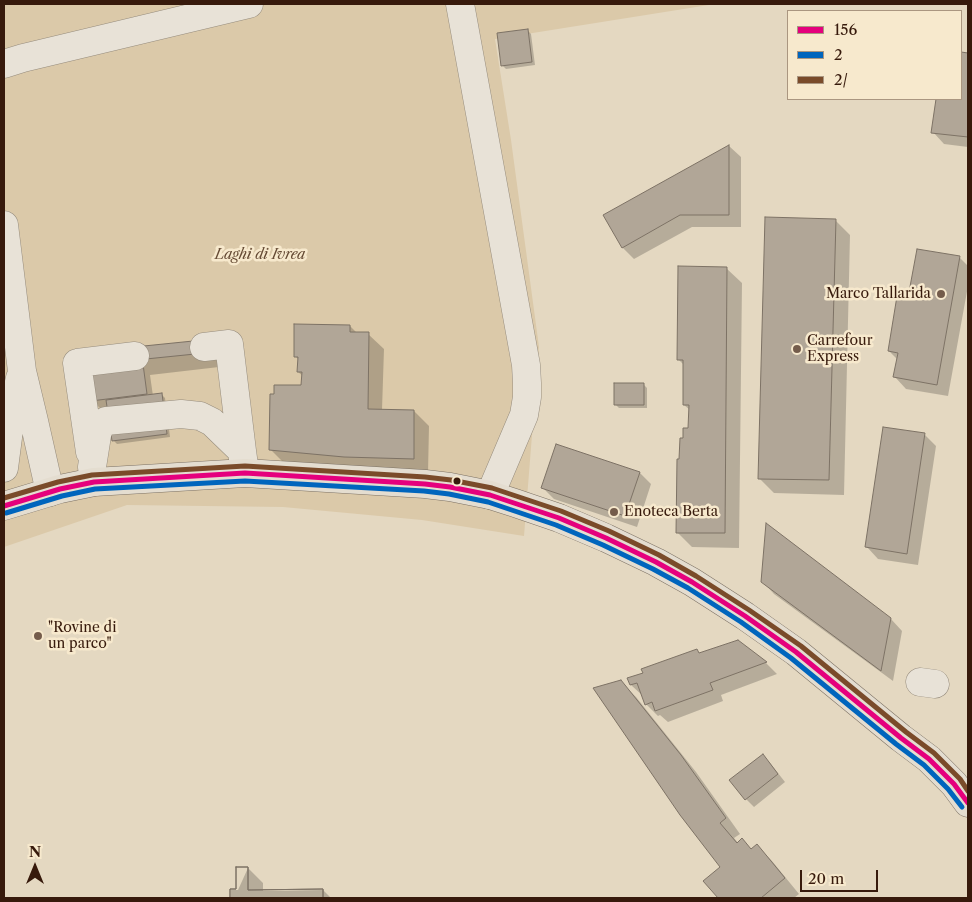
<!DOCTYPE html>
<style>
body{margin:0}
#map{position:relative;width:972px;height:902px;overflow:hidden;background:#e4d8c1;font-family:"Libre Caslon Text",serif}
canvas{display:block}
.frame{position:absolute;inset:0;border:5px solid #371a0c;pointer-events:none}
.legend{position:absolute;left:787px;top:10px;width:175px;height:90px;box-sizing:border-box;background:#f7e9cd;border:1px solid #aa9680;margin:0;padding:6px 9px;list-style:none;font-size:15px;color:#371a0c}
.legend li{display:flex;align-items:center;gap:10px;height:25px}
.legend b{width:25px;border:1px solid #aa9680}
.north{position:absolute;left:10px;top:842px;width:50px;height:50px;-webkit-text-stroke:4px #f7e9cd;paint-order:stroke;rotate:0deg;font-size:14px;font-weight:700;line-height:20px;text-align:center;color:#371a0c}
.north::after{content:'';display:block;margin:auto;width:18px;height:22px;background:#371a0c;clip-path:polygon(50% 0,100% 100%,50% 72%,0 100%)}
.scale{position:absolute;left:800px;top:870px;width:78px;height:22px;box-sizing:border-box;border:2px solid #371a0c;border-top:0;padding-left:6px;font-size:15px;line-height:18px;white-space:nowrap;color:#371a0c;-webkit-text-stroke:4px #f7e9cd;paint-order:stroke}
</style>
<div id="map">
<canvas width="972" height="902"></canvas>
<div class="frame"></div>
<ul class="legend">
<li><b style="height:6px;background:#e5007d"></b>156</li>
<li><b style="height:6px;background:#0065bd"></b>2</li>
<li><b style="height:6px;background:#7a4b2a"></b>2/</li>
</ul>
<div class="north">N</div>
<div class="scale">20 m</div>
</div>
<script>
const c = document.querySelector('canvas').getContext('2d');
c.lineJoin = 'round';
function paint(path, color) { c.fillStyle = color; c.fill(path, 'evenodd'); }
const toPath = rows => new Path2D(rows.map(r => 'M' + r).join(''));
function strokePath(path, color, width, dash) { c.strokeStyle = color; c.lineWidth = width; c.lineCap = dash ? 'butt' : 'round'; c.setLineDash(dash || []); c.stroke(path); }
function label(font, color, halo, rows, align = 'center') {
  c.font = font + ' "Libre Caslon Text",serif'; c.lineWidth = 5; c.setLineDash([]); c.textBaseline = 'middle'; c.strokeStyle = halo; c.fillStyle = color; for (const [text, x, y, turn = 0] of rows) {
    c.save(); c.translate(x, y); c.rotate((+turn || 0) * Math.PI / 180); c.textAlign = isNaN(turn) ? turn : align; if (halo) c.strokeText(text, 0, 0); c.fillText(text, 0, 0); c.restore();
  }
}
paint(toPath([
 [4,4,715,4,495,39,511,140,539,347,524,536,422,520,283,507,127,505,4,547]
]), '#dbc9a9');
paint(toPath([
 [527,30,531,34,535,65,506,69,502,65],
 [961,53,968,54,968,147,944,144,933,132,937,99,961,99],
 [729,146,741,157,741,227,692,227,634,259,623,248,605,216],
 [835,220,850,235,844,495,774,493,759,478],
 [960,258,968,266,968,286,948,396,906,389,895,377,898,360,889,351,910,293],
 [726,268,742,283,739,548,692,547,677,532,680,460,684,439,689,429,690,410,684,405,685,366,678,359],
 [350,326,357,333,368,334,384,349,382,410,414,411,429,426,428,473,286,465,270,449,303,386,303,376,298,372,299,360,295,356],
 [203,341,218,357,219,367,150,375,153,396,161,394,165,398,170,437,117,444,113,440,109,407,100,408,92,401,137,359],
 [643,384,647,388,647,408,619,408,616,405],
 [924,434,936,446,918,565,878,559,867,547],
 [557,445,640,473,651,484,637,527,554,499,543,488],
 [763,582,891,619,902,631,893,681,774,594],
 [738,641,766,663,777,674,721,695,723,701,668,722,660,715,658,716,646,704,643,696,631,685,629,679,697,651,700,654],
 [621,682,636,697,696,772,740,834,734,838,738,843,752,850,757,846,772,861,799,894,794,898,719,898,705,881,722,867],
 [763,756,770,763,785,782,754,807,746,799],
 [248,868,263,883,263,891,323,890,331,898,231,898,231,890,238,890]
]), '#0003');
const building = toPath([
 [528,29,532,62,501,66,497,33,528,29],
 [961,52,968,53,968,137,931,133,936,99,961,99,961,52],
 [729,145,729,215,680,215,622,248,603,215,729,145],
 [765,217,836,219,829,480,758,479,765,217],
 [917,249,960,256,937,385,893,377,898,353,888,351,898,290,909,292,917,249],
 [678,266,727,267,725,533,676,533,677,459,679,459,680,438,683,438,683,428,688,428,689,405,683,405,683,360,677,360,678,266],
 [294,324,350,325,350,332,369,332,368,409,414,410,414,459,344,457,269,450,270,394,274,394,274,385,301,385,302,372,297,372,298,357,294,357,294,324],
 [203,340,205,353,136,360,134,347,203,340],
 [143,364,147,394,91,401,87,371,143,364],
 [614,383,644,383,644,405,614,405,614,383],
 [162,393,167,434,112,441,106,400,162,393],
 [883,427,925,433,907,554,865,547,883,427],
 [556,444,640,472,625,516,541,488,556,444],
 [766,523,891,618,881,671,761,582,766,523],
 [738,640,767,662,710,683,713,690,655,711,652,702,645,705,637,683,630,685,627,678,643,673,641,669,697,649,699,653,738,640],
 [621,680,681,755,726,818,720,823,737,843,742,838,751,849,757,844,785,878,761,898,718,898,703,881,720,867,680,815,593,688,621,680],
 [763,754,778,774,745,800,729,780,763,754],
 [236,867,248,867,248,890,323,889,323,898,230,898,230,889,236,889,236,867],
 [236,867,248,867,248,890,323,889,323,898,230,898,230,889,236,889,236,867]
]);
paint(building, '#b1a697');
strokePath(building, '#7d7265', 1);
const minor = toPath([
 [460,4,526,365,527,383,527,397,524,415,490,495],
 [4,64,23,58,249,4],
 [4,225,22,371,34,421,50,492],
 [204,347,229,344,242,451],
 [90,452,77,363,135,356],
 [4,468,10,422,20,378],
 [94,482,92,467,98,429,106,421,181,414,200,416,212,422,242,451,245,473],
 [920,682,935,684]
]);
const major = toPath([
 [4,506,60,489,94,482,245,473,425,484,450,487,490,495,515,503,559,518,606,538,656,562,692,582,745,616,796,652,901,738,929,759,954,784,968,803]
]);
strokePath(minor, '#968c7d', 29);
strokePath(major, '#7d7265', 29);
strokePath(minor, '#e8e2d7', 28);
strokePath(major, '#e4ddd0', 28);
strokePath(toPath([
 [4,506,60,489,94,482,245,473,425,484,450,487,490,495,559,518,606,538,656,562,692,582,745,616,796,652,901,738,929,759,954,784,968,803]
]), '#e5007d', 5);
strokePath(toPath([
 [6,513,62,496,95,489,245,481,424,491,449,494,488,502,556,525,603,545,653,569,688,588,741,622,791,658,896,744,924,765,948,789,962,807]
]), '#0065bd', 5);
strokePath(toPath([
 [4,498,58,482,92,475,245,466,425,477,451,480,492,488,561,511,609,531,659,555,696,576,749,610,801,646,906,732,934,753,960,779,968,791]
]), '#7a4b2a', 5);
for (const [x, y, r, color] of [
 [941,294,5,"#745c4b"],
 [797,349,5,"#745c4b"],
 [457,481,4.5,"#371a0c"],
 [614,512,5,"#745c4b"],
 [38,636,5,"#745c4b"]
]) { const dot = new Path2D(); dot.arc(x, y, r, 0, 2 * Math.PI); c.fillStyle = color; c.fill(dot); strokePath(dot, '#f7e9cd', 2); }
label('italic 14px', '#664b35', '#f7e9cd', [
 ["Laghi di Ivrea",260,255]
]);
label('14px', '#371a0c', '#f7e9cd', [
 ["Marco Tallarida",931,294,"right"],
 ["Carrefour",807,341],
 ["Express",807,357],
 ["Enoteca Berta",624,512],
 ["\"Rovine di",48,628],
 ["un parco\"",48,644]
], 'left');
</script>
